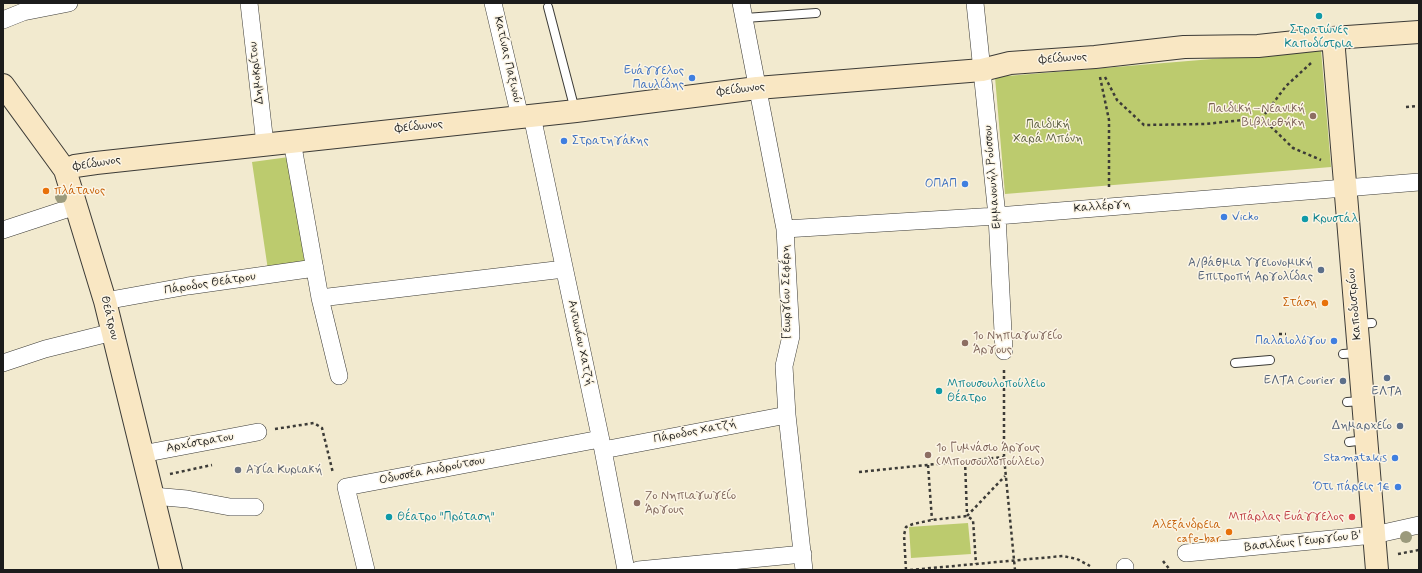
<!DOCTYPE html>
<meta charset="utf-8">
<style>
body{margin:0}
#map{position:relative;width:1422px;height:573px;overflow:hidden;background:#f2eacf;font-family:Mynerve,sans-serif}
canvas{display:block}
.frame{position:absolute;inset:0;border:4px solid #1c1c1c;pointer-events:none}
</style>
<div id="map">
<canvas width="1422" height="573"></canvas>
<div class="frame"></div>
</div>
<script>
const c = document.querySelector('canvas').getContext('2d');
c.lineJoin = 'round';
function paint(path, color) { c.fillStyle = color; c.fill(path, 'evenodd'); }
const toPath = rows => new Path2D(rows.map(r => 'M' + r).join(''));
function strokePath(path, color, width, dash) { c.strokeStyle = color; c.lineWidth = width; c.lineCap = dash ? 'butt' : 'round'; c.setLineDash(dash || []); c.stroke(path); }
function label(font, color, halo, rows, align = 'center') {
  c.font = font + ' Mynerve,sans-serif'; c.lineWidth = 3; c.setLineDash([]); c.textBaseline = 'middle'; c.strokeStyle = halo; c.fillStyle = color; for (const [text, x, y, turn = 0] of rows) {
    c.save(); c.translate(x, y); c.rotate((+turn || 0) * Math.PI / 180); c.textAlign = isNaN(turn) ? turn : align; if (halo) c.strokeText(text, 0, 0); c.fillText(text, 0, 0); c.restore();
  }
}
paint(toPath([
 [1321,50,1331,167,1005,194,995,77],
 [289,157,305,265,268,270,252,162],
 [968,523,971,554,911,558,909,527]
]), '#bccb6e');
const lane = toPath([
 [548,7,575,110],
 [745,18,816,13],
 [1357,324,1372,323],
 [1343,354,1358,353],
 [1235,363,1270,360],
 [1347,402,1362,401],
 [1349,442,1365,440]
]);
const street = toPath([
 [249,3,265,144],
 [493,3,520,117],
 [741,3,785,229,791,336,784,366,787,415,804,570],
 [975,3,997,216,1004,351],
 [3,20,23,12,69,3],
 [532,116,603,450,626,570],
 [292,141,320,298,339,376],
 [785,229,997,216,1419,182],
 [3,230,76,206],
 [320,298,564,269],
 [105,301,188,286,315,268],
 [3,363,45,349,113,332],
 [603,450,787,415],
 [142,454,258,432],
 [153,496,187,499,230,507,255,507],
 [1186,553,1374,535,1419,525],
 [1125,567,1125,570],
 [366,570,346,487,600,439],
 [638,570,803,554]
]);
const secondary = toPath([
 [1333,38,1377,570],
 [3,85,65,170,105,301,171,570],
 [65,170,75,166,96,163,576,111,757,88,982,70,1010,63,1095,57,1184,47,1258,46,1333,38,1419,32]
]);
strokePath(lane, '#3c3b37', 10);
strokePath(street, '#3c3b37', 18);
strokePath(secondary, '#3c3b37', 24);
strokePath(toPath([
 [1100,77,1109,120,1109,189],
 [1105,77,1117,100,1144,125,1205,124,1262,118,1286,86,1311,63],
 [1406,107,1417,106],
 [1262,118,1293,148,1321,160],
 [1279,334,1286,334],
 [1004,370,1004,457,1015,570],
 [275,429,314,423,322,428,333,473],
 [965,461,967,515],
 [928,465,932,520],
 [859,472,1004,457],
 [170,474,212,465],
 [967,516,1005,476],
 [1398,554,1419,550],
 [1163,561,1170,570],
 [906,570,904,535,906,527,913,524,932,520,967,516,973,520,976,564],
 [910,570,1063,556,1077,559,1090,566]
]), '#3c3b37', 2.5, [3, 3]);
strokePath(lane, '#fff', 8);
strokePath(street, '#fff', 17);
strokePath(secondary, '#f9e7c3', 22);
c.fillStyle = '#9b9a7c';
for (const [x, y] of [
 [61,197],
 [1406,537]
]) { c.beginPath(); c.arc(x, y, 6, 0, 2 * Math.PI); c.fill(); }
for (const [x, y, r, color] of [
 [1319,16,4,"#0f9aa8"],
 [692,78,4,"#3f7fe0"],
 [1313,116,4,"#8d6e63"],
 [564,141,4,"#3f7fe0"],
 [965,184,4,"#3f7fe0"],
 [46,191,4,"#e8710a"],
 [1224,217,4,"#3f7fe0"],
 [1305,219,4,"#0f9aa8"],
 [1321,270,4,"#5c6f8a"],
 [1325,303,4,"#e8710a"],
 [1334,341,4,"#3f7fe0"],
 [965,343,4,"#8d6e63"],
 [1387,378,4,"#5c6f8a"],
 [1343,381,4,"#5c6f8a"],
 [939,391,4,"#0f9aa8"],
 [1400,426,4,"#5c6f8a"],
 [928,455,4,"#8d6e63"],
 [1395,458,4,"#3f7fe0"],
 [238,470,4,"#6b7280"],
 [1398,487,4,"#3f7fe0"],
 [637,503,4,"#8d6e63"],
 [389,517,4,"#0f9aa8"],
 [1352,517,4,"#e0444e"],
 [1229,532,4,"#e8710a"]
]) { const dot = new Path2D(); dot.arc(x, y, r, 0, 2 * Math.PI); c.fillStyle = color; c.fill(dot); strokePath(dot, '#fcf5e5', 1.5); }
label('12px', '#0d838f', '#fcf5e5', [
 ["Στρατώνες",1319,30,"center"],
 ["Καποδίστρια",1319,44,"center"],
 ["Κρυστάλ",1313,219],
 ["Μπουσουλοπούλειο",947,384],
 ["Θέατρο",947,398],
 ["Θέατρο \"Πρόταση\"",397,517]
], 'left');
label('12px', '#1c1c1c', '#fcf5e5', [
 ["Φείδωνος",1063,59,-4],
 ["Κατίνας Παξινού",507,60,77],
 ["Δημοκρίτου",257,73,-96],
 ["Φείδωνος",741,90,-7],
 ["Φείδωνος",419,127,-6],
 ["Φείδωνος",97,164,-9],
 ["Εμμανουήλ Ρούσσου",993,177,-95],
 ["Καλλέργη",1102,207,-5],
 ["Πάροδος Θεάτρου",210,284,-9],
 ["Γεωργίου Σεφέρη",787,292,-91],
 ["Καποδιστρίου",1355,304,-95],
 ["Θεάτρου",109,318,76],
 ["Αντωνίου Χατζή",580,343,78],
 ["Πάροδος Χατζή",695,432,-11],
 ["Αρχίστρατου",200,443,-10],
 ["Οδυσσέα Ανδρούτσου",432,471,-11],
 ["Βασιλέως Γεωργίου Β'",1303,542,-6]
]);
label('12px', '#366cbe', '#fcf5e5', [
 ["Ευάγγελος",684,71],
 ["Παυλίδης",684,85],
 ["Στρατηγάκης",572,141,"left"],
 ["ΟΠΑΠ",957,184],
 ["Vicko",1232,217,"left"],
 ["Παλαιολόγου",1326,341],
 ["Stamatakis",1387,458],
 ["Ότι πάρεις 1€",1390,487]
], 'right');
label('12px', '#785e54', '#fcf5e5', [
 ["Παιδική–Νεανική",1305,109,"right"],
 ["Βιβλιοθήκη",1305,123,"right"],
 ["1ο Νηπιαγωγείο",973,336],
 ["Άργους",973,350],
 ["1ο Γυμνάσιο Άργους",936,448],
 ["(Μπουσουλοπούλειο)",936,462],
 ["7ο Νηπιαγωγείο",645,496],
 ["Άργους",645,510]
], 'left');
label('12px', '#545939', '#fcf5e5', [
 ["Παιδική",1048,125],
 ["Χαρά Μπόνη",1048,139]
]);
label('12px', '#c56008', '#fcf5e5', [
 ["πλάτανος",54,191,"left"],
 ["Στάση",1317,303],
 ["Αλεξάνδρεια",1221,525],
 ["cafe-bar",1221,539]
], 'right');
label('12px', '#4e5e75', '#fcf5e5', [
 ["Α/βάθμια Υγειονομική",1313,263],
 ["Επιτροπή Αργολίδας",1313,277],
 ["ΕΛΤΑ Courier",1335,381],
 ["ΕΛΤΑ",1387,392,"center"],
 ["Δημαρχείο",1392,426]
], 'right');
label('12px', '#5b616d', '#fcf5e5', [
 ["Αγία Κυριακή",246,470]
], 'left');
label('12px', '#be3a42', '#fcf5e5', [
 ["Μπάρλας Ευάγγελος",1344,517]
], 'right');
</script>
